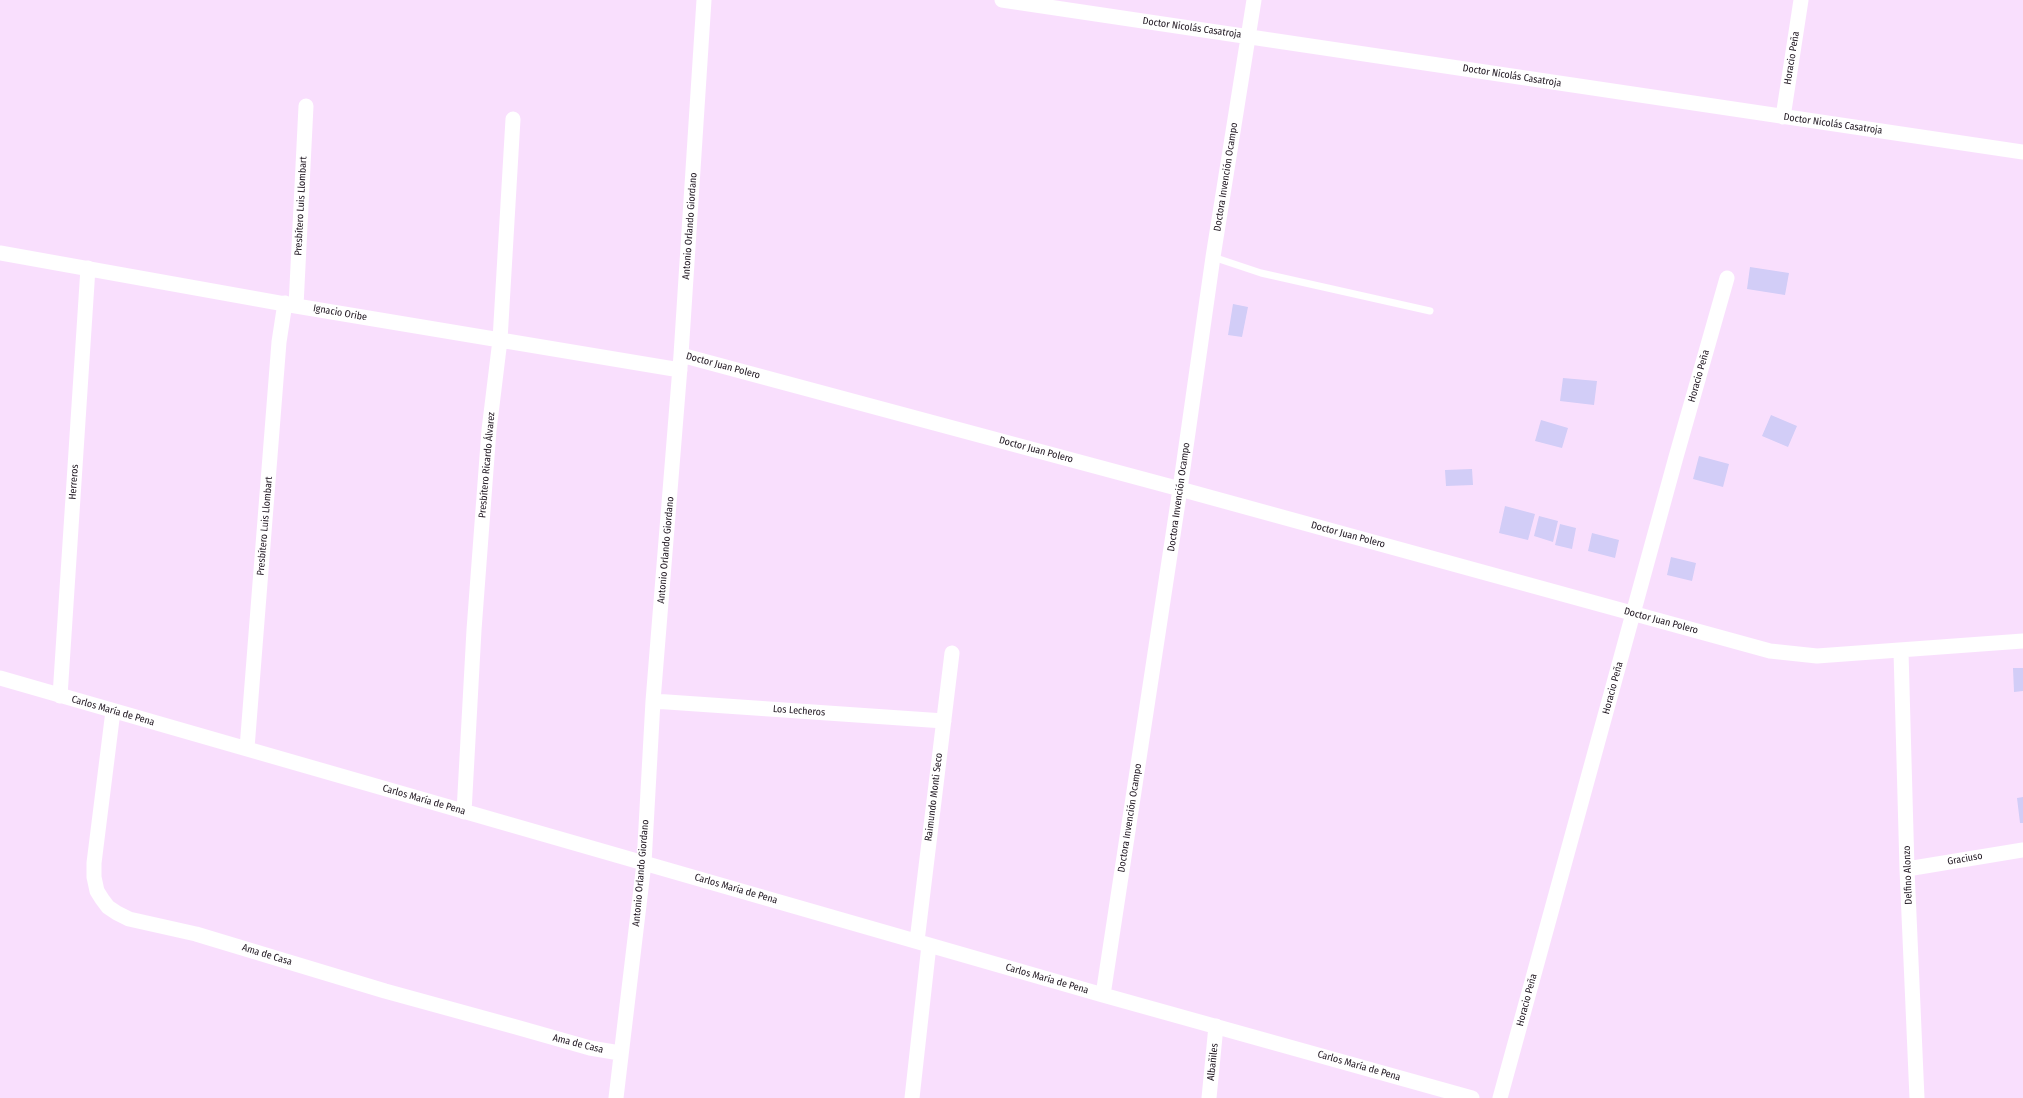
<!DOCTYPE html>
<meta charset="utf-8">
<style>
body{margin:0}
canvas{display:block;background:#f9dffd}
</style>
<canvas width="2023" height="1098"></canvas>
<script>
const c = document.querySelector('canvas').getContext('2d');
c.lineJoin = 'round';
function paint(path, color) { c.fillStyle = color; c.fill(path, 'evenodd'); }
const toPath = rows => new Path2D(rows.map(r => 'M' + r).join(''));
function strokePath(path, color, width, dash) { c.strokeStyle = color; c.lineWidth = width; c.lineCap = dash ? 'butt' : 'round'; c.setLineDash(dash || []); c.stroke(path); }
function label(font, color, halo, rows, align = 'center') {
  c.font = font + ' "Fira Sans Condensed",sans-serif'; c.lineWidth = 3; c.setLineDash([]); c.textBaseline = 'middle'; c.strokeStyle = halo; c.fillStyle = color; for (const [text, x, y, turn = 0] of rows) {
    c.save(); c.translate(x, y); c.rotate((+turn || 0) * Math.PI / 180); c.textAlign = isNaN(turn) ? turn : align; if (halo) c.strokeText(text, 0, 0); c.fillText(text, 0, 0); c.restore();
  }
}
paint(toPath([
 [1750,267,1789,273,1785,295,1747,289],
 [1233,304,1248,307,1242,337,1228,335],
 [1563,378,1597,381,1594,405,1560,401],
 [1771,415,1797,426,1788,447,1762,436],
 [1541,420,1568,428,1562,448,1535,441],
 [1699,456,1729,464,1723,487,1693,479],
 [1472,469,1473,485,1446,486,1445,470],
 [1505,506,1535,514,1528,540,1499,533],
 [1539,516,1558,521,1553,542,1534,536],
 [1560,524,1576,528,1572,549,1555,545],
 [1592,533,1619,540,1615,558,1588,551],
 [1671,557,1696,563,1692,581,1667,575],
 [2013,668,2023,668,2023,691,2014,692],
 [2023,797,2023,823,2020,823,2017,798]
]), '#d2cdf7');
strokePath(toPath([
 [1213,257,1261,273,1430,311]
]), '#fff', 7);
strokePath(toPath([
 [1002,0,2023,152],
 [1783,117,1801,0],
 [0,253,296,306,680,370],
 [296,306,306,106],
 [681,355,1180,489,1770,651,1817,656,2023,641],
 [1901,651,1907,869,1917,1098],
 [0,678,1103,995,1472,1098],
 [60,696,88,268],
 [653,701,944,721],
 [113,711,94,863,94,877,97,891,102,899,108,907,117,913,129,919,196,934,385,991,516,1027,590,1048,620,1053],
 [247,748,279,342,285,303],
 [464,812,474,630,489,430,500,340,513,119],
 [1907,869,2023,850],
 [917,941,952,653],
 [1103,995,1180,489,1213,257,1254,0],
 [616,1098,644,863,653,701,681,355,704,0],
 [912,1098,929,945],
 [1209,1098,1216,1026],
 [1500,1098,1676,457,1727,278]
]), '#fff', 15);
label('10px', '#1f1620', '#fff', [
 ["Doctor Nicolás Casatroja",1192,28,8],
 ["Horacio Peña",1792,58,-81],
 ["Doctor Nicolás Casatroja",1512,76,9],
 ["Doctor Nicolás Casatroja",1833,124,8],
 ["Doctora Invención Ocampo",1226,177,-81],
 ["Presbítero Luis Llombart",301,206,-87],
 ["Antonio Orlando Giordano",690,226,-86],
 ["Ignacio Oribe",340,313,10],
 ["Doctor Juan Polero",723,366,15],
 ["Horacio Peña",1699,376,-74],
 ["Doctor Juan Polero",1036,450,15],
 ["Presbítero Ricardo Álvarez",487,465,-85],
 ["Herreros",74,482,-86],
 ["Doctora Invención Ocampo",1179,497,-82],
 ["Presbítero Luis Llombart",265,526,-85],
 ["Doctor Juan Polero",1348,535,15],
 ["Antonio Orlando Giordano",666,550,-85],
 ["Doctor Juan Polero",1661,621,15],
 ["Horacio Peña",1613,688,-75],
 ["Carlos María de Pena",113,711,16],
 ["Los Lecheros",799,711,4],
 ["Raimundo Monti Seco",934,797,-83],
 ["Carlos María de Pena",424,800,16],
 ["Doctora Invención Ocampo",1130,818,-81],
 ["Graciuso",1965,859,-10],
 ["Antonio Orlando Giordano",641,873,-85],
 ["Delfino Alonzo",1908,875,-92],
 ["Carlos María de Pena",736,889,16],
 ["Ama de Casa",267,955,17],
 ["Carlos María de Pena",1047,979,16],
 ["Horacio Peña",1527,1000,-75],
 ["Ama de Casa",578,1044,14],
 ["Albañiles",1213,1062,-84],
 ["Carlos María de Pena",1359,1066,16]
]);
</script>
